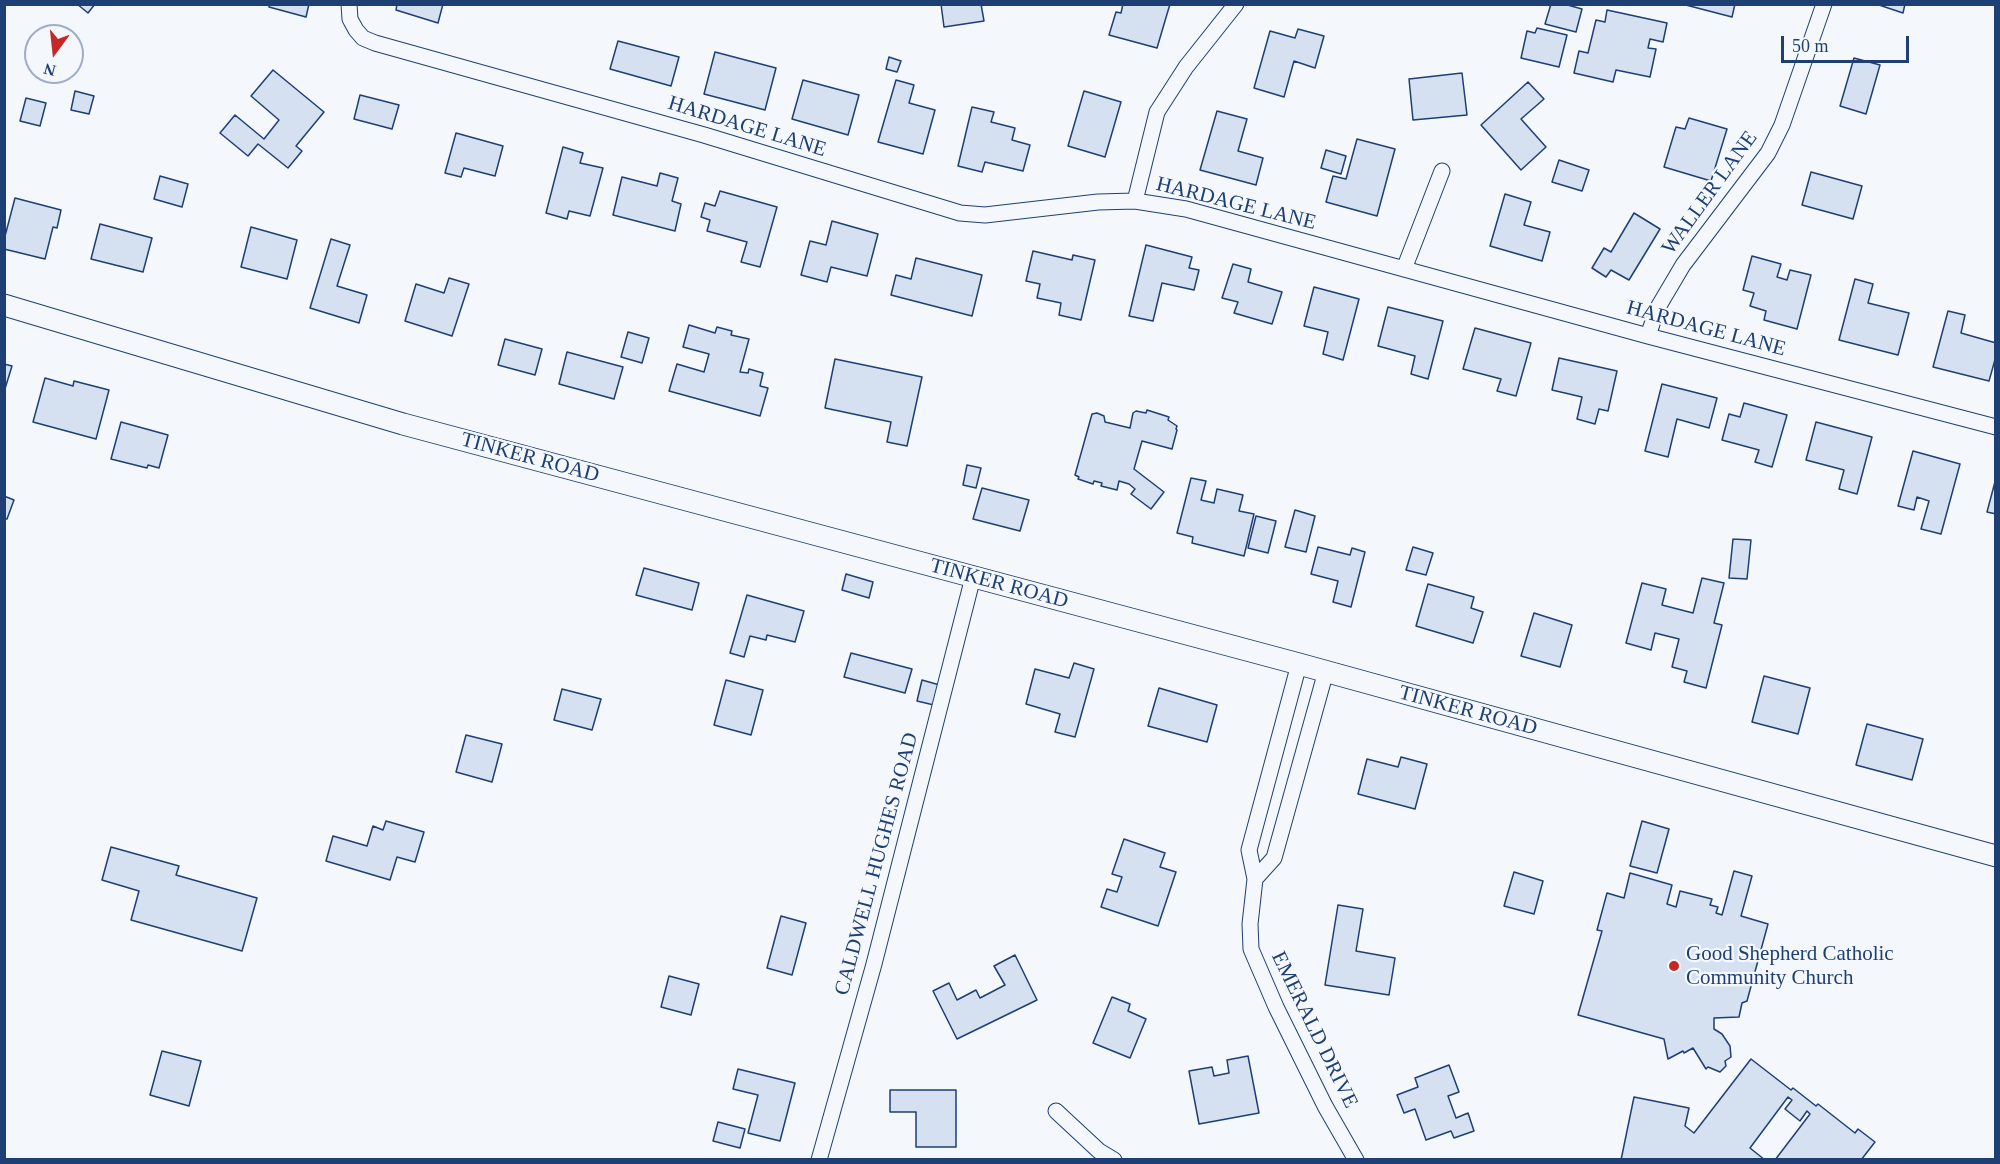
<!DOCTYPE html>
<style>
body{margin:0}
#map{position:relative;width:2000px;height:1164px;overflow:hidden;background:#f4f7fb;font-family:Georgia,serif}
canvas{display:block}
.frame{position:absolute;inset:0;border:6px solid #1d3f73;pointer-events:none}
.north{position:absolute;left:24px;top:24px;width:60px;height:60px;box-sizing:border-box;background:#f4f7fb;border:2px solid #9eadc5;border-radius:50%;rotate:195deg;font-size:16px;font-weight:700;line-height:24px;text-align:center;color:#1d3f73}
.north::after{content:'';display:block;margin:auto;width:21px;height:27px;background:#c62828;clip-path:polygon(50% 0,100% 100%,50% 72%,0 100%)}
.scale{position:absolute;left:1781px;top:36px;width:128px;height:27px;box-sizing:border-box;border:3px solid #1d3f73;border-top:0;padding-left:8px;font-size:18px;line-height:21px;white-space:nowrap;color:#1d3f73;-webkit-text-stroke:4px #f4f7fb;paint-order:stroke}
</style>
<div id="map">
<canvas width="2000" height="1164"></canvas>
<div class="frame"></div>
<div class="north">N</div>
<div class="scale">50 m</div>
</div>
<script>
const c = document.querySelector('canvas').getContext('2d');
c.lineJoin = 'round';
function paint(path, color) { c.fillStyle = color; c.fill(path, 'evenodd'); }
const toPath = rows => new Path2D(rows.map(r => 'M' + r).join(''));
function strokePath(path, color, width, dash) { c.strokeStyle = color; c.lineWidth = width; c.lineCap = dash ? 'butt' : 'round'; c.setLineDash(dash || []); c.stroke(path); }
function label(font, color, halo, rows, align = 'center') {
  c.font = font + ' Georgia,serif'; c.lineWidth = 4.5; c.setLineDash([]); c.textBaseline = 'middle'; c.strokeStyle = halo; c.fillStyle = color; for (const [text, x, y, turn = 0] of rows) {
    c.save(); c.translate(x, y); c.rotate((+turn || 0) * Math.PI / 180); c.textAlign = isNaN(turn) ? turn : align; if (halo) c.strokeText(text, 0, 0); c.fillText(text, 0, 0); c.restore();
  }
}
const building = toPath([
 [77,4,95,4,88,13,77,4],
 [269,4,309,4,306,17,269,7,269,4],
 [397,4,443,4,438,23,396,10,397,4],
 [941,4,981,4,984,21,944,27,941,4],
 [1123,4,1170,4,1157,48,1109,35,1116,12,1121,13,1123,4],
 [1551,4,1564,4,1582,9,1576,32,1545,24,1551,4],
 [1682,4,1735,4,1732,17,1682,4],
 [1876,4,1905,4,1903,13,1876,4],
 [1607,10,1667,23,1663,42,1650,39,1648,48,1656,49,1650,77,1616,70,1613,82,1574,73,1579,51,1588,53,1596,20,1605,22,1607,10],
 [1537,28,1567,35,1559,67,1521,58,1527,31,1535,33,1537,28],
 [1298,29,1324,36,1315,68,1294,61,1284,97,1254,88,1270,31,1295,38,1298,29],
 [618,41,679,57,671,86,610,69,618,41],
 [715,52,776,68,765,110,704,94,715,52],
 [889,57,901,61,897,72,886,69,889,57],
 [1854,58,1880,65,1866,114,1840,106,1854,58],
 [273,70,324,112,296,146,302,151,288,168,258,144,248,156,220,133,235,115,264,139,279,120,251,96,273,70],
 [1462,73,1467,115,1413,120,1409,79,1462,73],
 [803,80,859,95,848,135,792,119,803,80],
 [896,80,914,85,909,103,935,110,923,154,878,142,896,80],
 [1528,82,1544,99,1521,119,1546,147,1521,170,1481,125,1528,82],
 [75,91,94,96,89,114,71,110,75,91],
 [1084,91,1121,102,1105,157,1068,146,1084,91],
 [360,95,399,105,392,129,354,119,360,95],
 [26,98,46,103,40,126,20,121,26,98],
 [972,107,994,112,991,122,1015,128,1012,140,1030,145,1023,171,985,162,982,172,958,166,972,107],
 [1217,111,1247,119,1238,151,1263,158,1256,185,1200,170,1217,111],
 [1689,118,1727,129,1711,181,1664,167,1676,127,1685,129,1689,118],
 [456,133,503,146,495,176,464,168,461,177,445,173,456,133],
 [1357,139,1395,149,1377,216,1326,202,1333,176,1346,179,1357,139],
 [563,147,583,153,580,163,603,168,590,216,569,211,567,219,546,213,563,147],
 [1326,150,1346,156,1341,174,1321,168,1326,150],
 [1559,160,1589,170,1582,191,1552,182,1559,160],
 [1811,172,1862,186,1853,219,1802,205,1811,172],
 [660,173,678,178,672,201,681,204,675,231,613,215,622,177,657,186,660,173],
 [160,176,188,184,182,207,154,199,160,176],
 [720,191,777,207,760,267,741,262,747,242,707,231,710,220,701,217,705,203,715,206,720,191],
 [1505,194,1531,202,1524,225,1550,232,1542,261,1490,246,1505,194],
 [15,198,61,210,57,228,53,227,45,259,4,249,4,240,15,198],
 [1634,213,1660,229,1629,280,1611,270,1606,277,1592,268,1604,248,1611,252,1634,213],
 [832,221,878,234,867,276,831,267,827,282,801,275,810,241,826,245,832,221],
 [100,224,152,238,143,272,91,259,100,224],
 [251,227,297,240,287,279,241,267,251,227],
 [331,239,350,245,337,286,367,295,359,323,310,308,331,239],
 [1146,245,1192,257,1189,268,1199,270,1194,290,1162,283,1153,321,1129,316,1146,245],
 [1033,251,1072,260,1073,255,1095,260,1081,320,1059,315,1061,303,1037,298,1040,284,1026,281,1033,251],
 [1752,256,1781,264,1777,277,1787,280,1790,270,1811,275,1797,329,1764,320,1766,311,1750,306,1754,293,1743,290,1752,256],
 [916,258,982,275,972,316,891,295,896,275,911,279,916,258],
 [1233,264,1251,269,1248,282,1282,292,1272,324,1234,313,1238,302,1222,298,1233,264],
 [449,278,469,284,452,336,405,321,416,284,444,293,449,278],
 [1855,279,1873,284,1868,303,1909,313,1898,355,1839,340,1855,279],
 [1314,287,1359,299,1343,360,1323,354,1328,332,1304,326,1314,287],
 [1388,307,1443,321,1428,379,1411,374,1415,356,1378,346,1388,307],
 [1948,311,1965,315,1961,333,1996,343,1996,356,1989,381,1933,367,1948,311],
 [689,325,715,333,717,327,732,331,731,335,749,339,740,372,748,373,749,369,763,373,760,386,768,388,760,416,669,391,677,364,704,372,709,354,683,347,689,325],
 [1475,328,1531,343,1516,396,1497,391,1501,379,1463,369,1475,328],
 [628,332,649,338,642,363,621,357,628,332],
 [505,339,542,349,535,375,498,365,505,339],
 [567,352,623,367,614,399,559,384,567,352],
 [1559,358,1617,371,1608,411,1599,409,1595,424,1577,419,1582,397,1552,390,1559,358],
 [835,359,922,377,907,446,887,442,891,422,825,408,835,359],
 [4,364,12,366,4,392,4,364],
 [45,378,73,386,74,381,109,390,96,439,33,422,45,378],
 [1662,384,1717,398,1709,428,1677,419,1668,457,1645,451,1662,384],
 [1744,403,1787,415,1772,467,1755,462,1759,450,1722,440,1729,414,1740,417,1744,403],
 [1147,410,1169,417,1168,420,1177,426,1176,429,1177,430,1172,449,1142,441,1134,469,1164,492,1151,509,1131,494,1135,489,1129,484,1119,481,1117,490,1101,486,1102,483,1094,481,1093,484,1078,479,1079,477,1075,475,1092,414,1097,413,1104,416,1105,422,1130,428,1133,413,1136,411,1146,413,1147,410],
 [121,422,168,435,159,468,148,465,147,468,111,459,121,422],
 [1816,422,1872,437,1857,494,1839,489,1844,470,1806,460,1816,422],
 [1913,451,1960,464,1941,534,1921,529,1929,501,1917,497,1914,510,1898,506,1913,451],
 [967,465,981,468,976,488,963,485,967,465],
 [1191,478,1206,481,1201,500,1214,503,1217,489,1243,495,1239,511,1254,514,1244,556,1192,543,1193,537,1177,533,1191,478],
 [1996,478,1996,514,1987,512,1996,478],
 [982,488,1029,500,1020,531,973,519,982,488],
 [4,496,14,500,7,519,4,518,4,496],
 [1295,510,1315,516,1306,552,1285,547,1295,510],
 [1256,516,1276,521,1268,553,1248,548,1256,516],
 [1733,539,1751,540,1747,579,1729,578,1733,539],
 [1318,547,1350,555,1352,548,1365,552,1351,607,1333,602,1338,581,1311,574,1318,547],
 [1413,547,1433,553,1426,575,1406,570,1413,547],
 [644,568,699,583,692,610,636,595,644,568],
 [846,574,873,582,869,598,842,590,846,574],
 [1702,578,1724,583,1714,623,1722,625,1706,688,1684,682,1687,671,1672,667,1679,639,1655,633,1651,650,1626,643,1642,583,1666,589,1662,605,1693,613,1702,578],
 [1428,584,1474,597,1471,608,1483,612,1473,643,1416,626,1428,584],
 [747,595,804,611,795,642,767,635,766,640,750,636,744,657,730,653,747,595],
 [1534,613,1572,625,1560,667,1521,656,1534,613],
 [851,653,912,669,905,693,844,677,851,653],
 [1074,663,1094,669,1075,737,1055,732,1060,714,1026,704,1035,669,1069,678,1074,663],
 [1764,676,1810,688,1798,734,1752,722,1764,676],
 [726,680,763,690,751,735,714,725,726,680],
 [922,680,943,686,938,706,917,701,922,680],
 [1159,688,1217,705,1207,742,1148,726,1159,688],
 [562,689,601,699,592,730,554,720,562,689],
 [1867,724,1923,739,1912,780,1856,765,1867,724],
 [466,735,502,744,492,782,456,772,466,735],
 [1401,757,1427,764,1415,809,1358,794,1367,759,1398,767,1401,757],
 [386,821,424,832,415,862,397,857,390,880,326,861,333,836,367,846,373,826,383,830,386,821],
 [1642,821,1669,829,1657,873,1630,866,1642,821],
 [1124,839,1165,853,1160,867,1176,872,1158,926,1101,907,1107,889,1117,892,1122,877,1112,874,1124,839],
 [111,847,179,866,176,875,257,898,242,951,131,920,139,891,102,880,111,847],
 [1734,871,1752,876,1741,916,1768,924,1747,1001,1742,1003,1739,1017,1714,1018,1714,1029,1722,1034,1730,1046,1731,1057,1725,1061,1726,1066,1720,1072,1708,1067,1706,1069,1693,1048,1684,1053,1683,1051,1668,1059,1664,1039,1578,1015,1602,931,1597,930,1607,893,1624,898,1630,873,1672,885,1667,904,1676,907,1680,891,1712,899,1710,905,1718,907,1716,913,1722,915,1734,871],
 [1514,872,1543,881,1534,914,1504,906,1514,872],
 [1338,905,1363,909,1356,951,1395,958,1389,995,1325,985,1338,905],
 [781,916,806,923,792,975,767,968,781,916],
 [1015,955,1037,1000,957,1039,933,991,949,983,957,1000,976,990,980,998,1005,985,994,966,1015,955],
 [669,976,699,984,691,1015,661,1007,669,976],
 [1112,997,1130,1004,1128,1011,1146,1019,1130,1058,1093,1043,1112,997],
 [162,1051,201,1061,189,1106,150,1095,162,1051],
 [1248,1056,1259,1113,1199,1124,1189,1071,1212,1067,1214,1076,1229,1073,1227,1060,1248,1056],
 [1751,1059,1791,1090,1793,1088,1816,1106,1818,1104,1855,1133,1858,1129,1875,1142,1861,1160,1775,1160,1810,1114,1807,1111,1800,1121,1785,1109,1792,1100,1788,1097,1750,1148,1765,1160,1621,1160,1634,1097,1689,1108,1685,1126,1694,1133,1751,1059],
 [1449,1065,1459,1092,1448,1096,1456,1118,1468,1113,1474,1131,1454,1138,1451,1131,1426,1140,1415,1109,1404,1113,1397,1095,1418,1087,1415,1078,1449,1065],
 [738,1069,795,1083,780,1141,748,1133,758,1095,733,1089,738,1069],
 [890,1090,956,1090,956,1147,916,1147,916,1112,890,1112,890,1090],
 [718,1122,745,1129,740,1148,713,1141,718,1122]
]);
paint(building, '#d5e0f0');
strokePath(building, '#1d3f73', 1.5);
const street = toPath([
 [349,4,350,19,356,30,363,38,375,43,704,135,960,213,985,215,1098,202,1135,201,1186,209,1648,336,1996,427],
 [1135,201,1157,112,1186,67,1236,4],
 [1404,269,1442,171],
 [1648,336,1657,309,1683,265,1768,153,1782,125,1824,4],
 [1299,664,1249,850,1255,879,1250,924,1251,949,1276,1007,1325,1106,1356,1160],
 [1255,879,1274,858,1326,671],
 [1056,1111,1099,1151,1114,1160],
 [819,1160,874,964,973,577]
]);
const secondary = toPath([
 [4,305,403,424,1299,664,1996,856]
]);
strokePath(street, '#1d3f73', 17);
strokePath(secondary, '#1d3f73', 23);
strokePath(street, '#f4f7fb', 15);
strokePath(secondary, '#f4f7fb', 21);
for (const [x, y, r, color] of [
 [1674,966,6,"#c62828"]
]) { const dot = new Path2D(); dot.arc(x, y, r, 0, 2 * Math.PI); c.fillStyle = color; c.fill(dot); strokePath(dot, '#f4f7fb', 2); }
label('21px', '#1d3f73', '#f4f7fb', [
 ["HARDAGE LANE",747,127,17],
 ["WALLER LANE",1710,193,-54],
 ["HARDAGE LANE",1236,204,14],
 ["HARDAGE LANE",1706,329,15],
 ["TINKER ROAD",530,458,15],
 ["TINKER ROAD",999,584,15],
 ["TINKER ROAD",1468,711,15],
 ["CALDWELL HUGHES ROAD",877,864,-75],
 ["EMERALD DRIVE",1314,1030,64]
]);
label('21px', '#1d3f73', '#f4f7fb', [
 ["Good Shepherd Catholic",1686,954],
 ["Community Church",1686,978]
], 'left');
</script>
